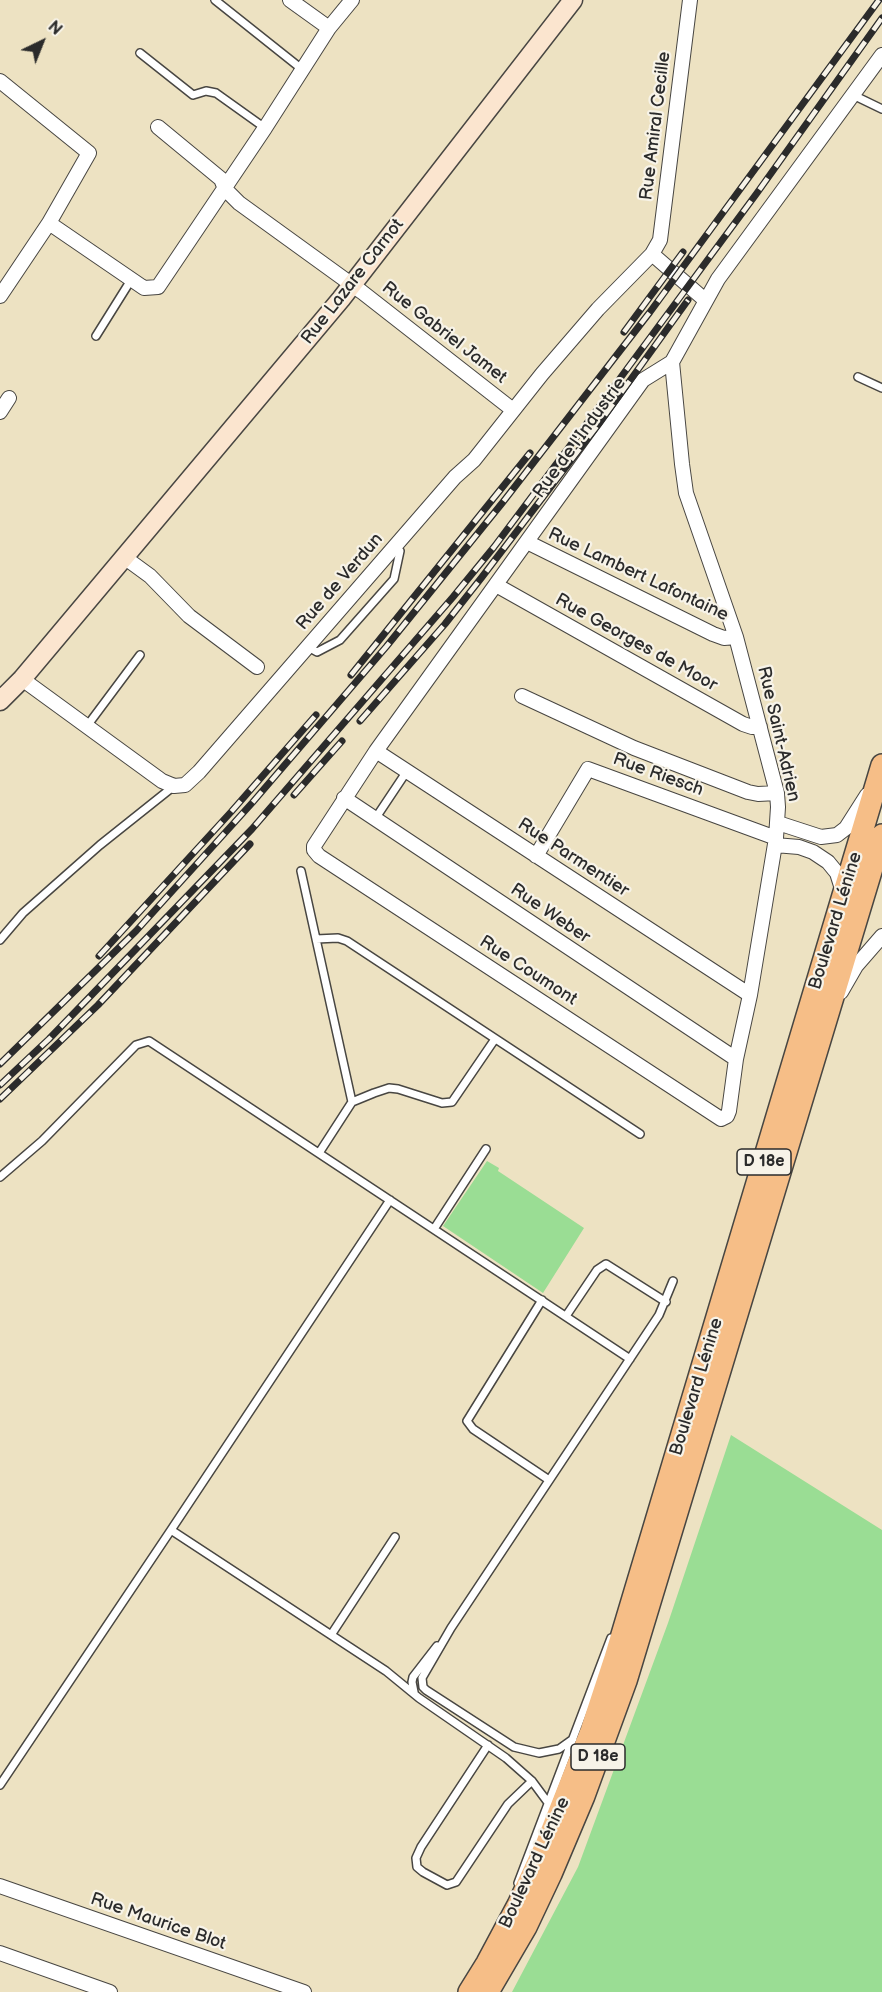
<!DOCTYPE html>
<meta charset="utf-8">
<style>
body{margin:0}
#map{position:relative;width:882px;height:1992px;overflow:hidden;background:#ede2c2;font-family:"Balsamiq Sans",sans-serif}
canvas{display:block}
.north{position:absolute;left:12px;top:12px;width:60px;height:60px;-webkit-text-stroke:4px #f7f3e8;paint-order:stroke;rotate:43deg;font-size:16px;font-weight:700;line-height:24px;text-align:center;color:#2b2b2b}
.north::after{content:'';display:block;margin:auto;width:21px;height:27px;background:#2b2b2b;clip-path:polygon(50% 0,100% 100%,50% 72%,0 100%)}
</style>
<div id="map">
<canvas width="882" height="1992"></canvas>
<div class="north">N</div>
</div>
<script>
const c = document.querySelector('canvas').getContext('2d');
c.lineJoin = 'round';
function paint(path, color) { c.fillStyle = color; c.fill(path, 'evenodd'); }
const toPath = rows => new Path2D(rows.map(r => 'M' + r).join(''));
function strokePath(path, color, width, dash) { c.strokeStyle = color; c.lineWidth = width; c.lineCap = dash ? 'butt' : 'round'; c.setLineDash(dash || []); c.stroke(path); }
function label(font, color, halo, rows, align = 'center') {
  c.font = font + ' "Balsamiq Sans",sans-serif'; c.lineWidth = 4.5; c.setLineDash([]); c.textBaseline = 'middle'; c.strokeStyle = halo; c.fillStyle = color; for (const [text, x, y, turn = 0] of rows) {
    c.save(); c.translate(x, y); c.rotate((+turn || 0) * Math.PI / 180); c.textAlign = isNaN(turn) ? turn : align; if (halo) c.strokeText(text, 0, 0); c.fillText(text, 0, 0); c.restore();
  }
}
paint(toPath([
 [487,1161,499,1168,498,1171,584,1228,543,1293,443,1226],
 [731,1435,882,1530,882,1992,512,1992,578,1867,668,1623]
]), '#9add94');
const lane = toPath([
 [215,0,303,70],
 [140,53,193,95,206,91,216,93,265,128],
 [853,95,882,109],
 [96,336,131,280],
 [858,377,882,388],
 [308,647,317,652,340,640,394,579,400,551,395,546],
 [87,726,140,655],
 [375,819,407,771],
 [301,871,352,1102],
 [316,939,338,938,347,941,640,1134],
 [0,940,23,913,100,845,174,786],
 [319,1153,352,1102,374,1093,389,1088,398,1089,442,1103,452,1102,495,1039],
 [0,1177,42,1141,136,1045,149,1041,630,1359],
 [434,1229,486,1149],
 [542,1300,467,1421,473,1429,549,1480],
 [566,1316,597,1270,606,1264,666,1302],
 [171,1530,390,1200],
 [331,1635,395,1537],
 [414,1692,412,1682,413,1677,437,1646],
 [573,1739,559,1749,539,1753,514,1747,426,1690,423,1687,422,1678,451,1628,659,1315,673,1281],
 [488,1745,421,1847,416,1858,417,1867,423,1872,447,1885,456,1882,508,1804,532,1781],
 [0,1785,171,1530,386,1671,419,1698,506,1758,532,1781,549,1804],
 [518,1883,611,1638]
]);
const street = toPath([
 [290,0,329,28],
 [0,81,89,153,49,223,0,296],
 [158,127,221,179,225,189,239,203,362,292,513,410],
 [49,223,144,288,158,287,265,128,329,28,352,0],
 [652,254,705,300],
 [672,362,682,464,686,493,736,637,777,793,778,807,776,838,750,995,736,1059,729,1111,727,1116,721,1119,319,856,314,850,314,846,376,751,643,380,672,362,718,279,882,55],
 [0,412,9,398],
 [527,542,713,634,724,638,736,637],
 [124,557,150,576,189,616,257,667],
 [496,585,743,724,752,727,760,727],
 [22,679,162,781,174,786,185,785,199,772,455,477,474,460,542,374,598,309,652,254,660,240,690,0],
 [522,696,634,748,748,792,758,794,777,793],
 [376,751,750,995],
 [344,798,736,1059],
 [778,823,821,837,837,835,846,828,867,795],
 [775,845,799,847,813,852,828,862,837,873,843,892],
 [536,856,588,769,776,838],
 [841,992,856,966,882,936],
 [0,1886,304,1992],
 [0,1953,110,1992]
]);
const secondary = toPath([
 [0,701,22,679,341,299,573,0]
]);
const primary = toPath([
 [469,1992,487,1963,518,1905,546,1845,591,1731,615,1658,882,765],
 [488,1992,526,1927,551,1874,584,1796,626,1681,882,835]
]);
strokePath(lane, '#484642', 10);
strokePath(street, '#484642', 16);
strokePath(secondary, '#484642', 21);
strokePath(primary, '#484642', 24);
strokePath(lane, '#fff', 7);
strokePath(street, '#fff', 14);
strokePath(secondary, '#fbe5cf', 18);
strokePath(primary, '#f6be87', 21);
const rail = toPath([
 [624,332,683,252],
 [351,675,530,453],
 [360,721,445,624,482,577,598,425,688,300],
 [294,795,342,741],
 [99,956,231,812,316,715],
 [0,1064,136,931,252,803,386,647,503,502,650,312,879,0],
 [0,1085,49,1039,252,829,453,597,494,547,590,419,757,193,882,18],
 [0,1099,98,1005,250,844]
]);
strokePath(rail, '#2b2b2b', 7);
strokePath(rail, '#f7f3e8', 4.5, [14]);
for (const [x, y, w] of [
 [764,1162,54],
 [598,1757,54]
]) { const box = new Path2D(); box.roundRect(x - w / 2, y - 13, w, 26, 4.5); c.fillStyle = '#f7f3e8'; c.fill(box); strokePath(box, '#2b2b2b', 1.5); }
label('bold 16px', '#2b2b2b', null, [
 ["D 18e",764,1162],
 ["D 18e",598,1757]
]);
label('18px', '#2b2b2b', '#f7f3e8', [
 ["Rue Amiral Cecille",656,126,-83],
 ["Rue Lazare Carnot",353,282,-52],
 ["Rue Gabriel Jamet",444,333,38],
 ["Rue de l'Industrie",580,438,-54],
 ["Rue Lambert Lafontaine",638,575,25],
 ["Rue de Verdun",340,582,-49],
 ["Rue Georges de Moor",636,643,29],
 ["Rue Saint-Adrien",778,734,77],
 ["Rue Riesch",658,775,20],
 ["Rue Parmentier",573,858,33],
 ["Rue Weber",550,914,34],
 ["Boulevard Lénine",836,921,-73],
 ["Rue Coumont",528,971,33],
 ["Boulevard Lénine",697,1387,-73],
 ["Boulevard Lénine",535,1863,-65],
 ["Rue Maurice Blot",158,1922,19]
]);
</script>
